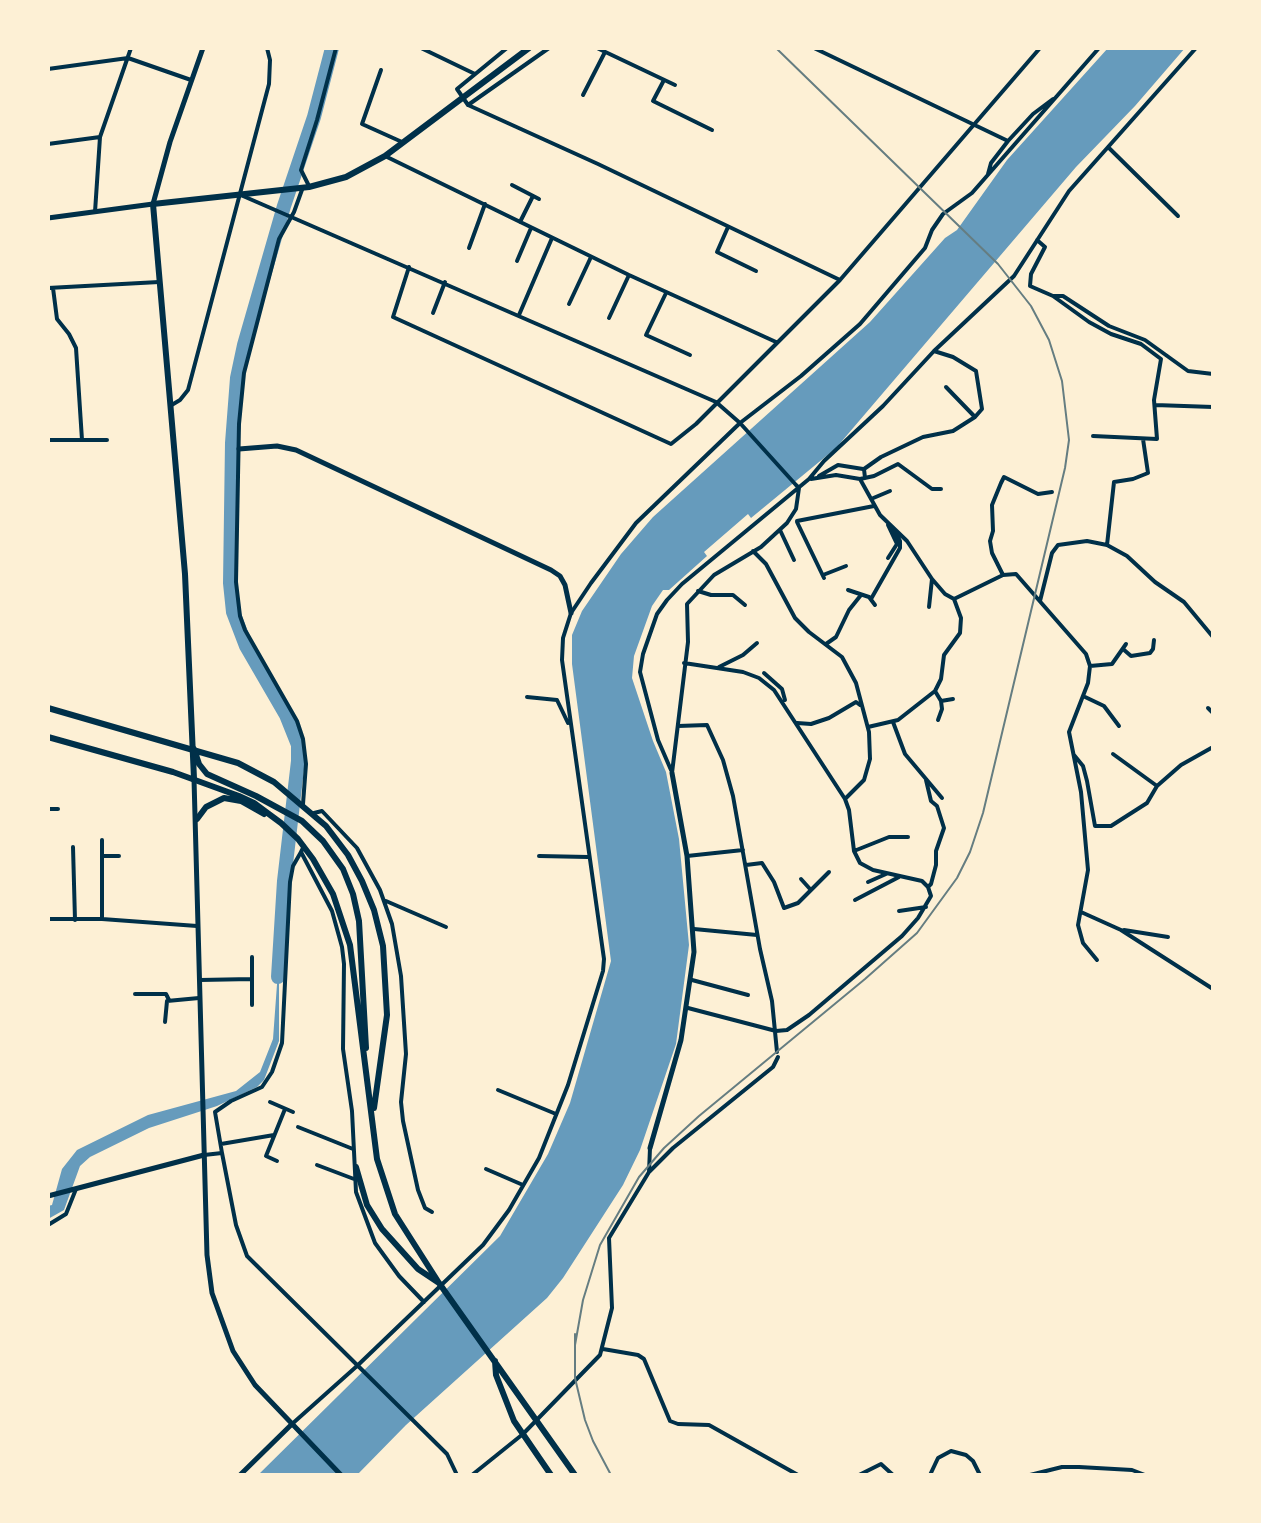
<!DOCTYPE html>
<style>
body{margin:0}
#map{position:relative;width:1261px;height:1523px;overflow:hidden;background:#fdf0d5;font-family:Ubuntu,sans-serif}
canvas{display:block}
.frame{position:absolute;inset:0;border:50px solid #fdf0d5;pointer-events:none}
</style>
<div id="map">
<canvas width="1261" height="1523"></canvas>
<div class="frame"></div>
</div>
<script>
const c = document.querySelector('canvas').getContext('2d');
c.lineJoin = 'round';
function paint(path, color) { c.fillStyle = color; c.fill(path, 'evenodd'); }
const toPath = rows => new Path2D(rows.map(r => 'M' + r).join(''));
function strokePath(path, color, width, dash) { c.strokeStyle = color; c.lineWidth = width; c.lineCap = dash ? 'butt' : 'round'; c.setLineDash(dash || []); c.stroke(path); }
paint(toPath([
 [1108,48,1185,48,1135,106,1076,167,836,448,751,518,748,514,704,552,707,556,669,590,663,590,652,606,634,656,632,678,653,741,666,772,679,839,689,945,676,1044,640,1150,623,1185,563,1278,547,1298,406,1425,357,1475,258,1475,500,1236,548,1154,570,1103,611,961,572,664,572,635,582,611,621,554,653,517,870,322,945,238,957,230,1007,160],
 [279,957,279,1041,264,1080,257,1087,217,1106,149,1128,90,1157,80,1166,64,1210,48,1219,48,1206,52,1205,62,1169,77,1150,148,1115,236,1091,260,1072,273,1039]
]), '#669bbc');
strokePath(toPath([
 [278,977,284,881,298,761,298,745,286,715,246,646,233,612,230,583,232,443,237,378,244,345,284,206,314,117,332,48]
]), '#669bbc', 14);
strokePath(toPath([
 [421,48,475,74],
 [507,48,457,89,468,105,598,164,840,280],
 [597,48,675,85],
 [814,48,1008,141],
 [48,69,128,58,191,80],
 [381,70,362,124,402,142],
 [664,80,653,101,712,130],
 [583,95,605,52],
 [468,105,549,48],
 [48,144,100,137],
 [1109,148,1178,216],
 [385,156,629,275,776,342],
 [988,174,991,163,1008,141,1033,114,1053,99],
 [512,185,539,199],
 [309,186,301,170,317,120,336,48],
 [243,196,716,402,740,423,796,485,799,488,796,509,787,523,761,547,714,575,687,604,688,642,672,773],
 [95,212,100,137,131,48],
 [520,222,533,196],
 [728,227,717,252,756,271],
 [1037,240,1045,247,1031,274,1030,286,1053,296,1063,296,1109,326,1145,340,1188,371,1213,374],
 [469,248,485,204],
 [517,261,531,228],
 [409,267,393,317,671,444,696,424,840,280,1040,48],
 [48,288,159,282],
 [53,288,57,319,69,334,76,348,82,440],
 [666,293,646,335,690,355],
 [1053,296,1089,322,1111,334,1141,344,1161,359,1154,400,1157,439,1093,436],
 [569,304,591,257],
 [433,313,445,282],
 [519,315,552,238],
 [609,318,629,275],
 [946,387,975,417],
 [1155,405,1213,407],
 [170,406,180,400,188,390,269,84,270,60,267,48],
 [48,440,107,440],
 [819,476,838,465,863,469],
 [865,478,864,469,881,457,923,437,953,431,975,417,982,409,976,371,953,357,934,351],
 [811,479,836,475,860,479,874,476,898,464,932,489,941,489],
 [860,479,880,515,907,541,932,579,945,594,954,599,961,618,960,633,944,655,941,679,935,691,898,720,868,727],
 [871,499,890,491],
 [797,521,874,506],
 [797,522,824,578],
 [888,525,897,544,888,558],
 [780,530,794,560],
 [1107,545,1114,482,1133,479,1148,473,1143,439],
 [753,551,766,564,795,618,809,632,842,657,856,683,869,732,870,759,864,780,845,799],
 [823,575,846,566],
 [1003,575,992,553,990,541,993,531,992,505,1001,483,1004,477,1038,494,1052,492],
 [848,590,869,597,875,605],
 [698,591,711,595,733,595,745,605],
 [871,599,900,548,900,541,894,530],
 [954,599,1003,575,1016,574,1086,654,1090,666,1088,683,1069,732,1081,792,1088,870,1078,925,1083,943,1097,960],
 [1040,601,1052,553,1058,545,1087,541,1107,545,1127,556,1155,582,1184,602,1213,637],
 [929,607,932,579],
 [826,644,836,637,849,610,861,595],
 [1123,649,1131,656,1150,653,1153,649,1154,640],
 [684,663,743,672,759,678,774,690,845,799,849,810,854,851,860,863,873,870,922,881,928,887,931,896,918,918,902,936,809,1015,787,1030,776,1031,688,1008],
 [1090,666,1112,664,1126,644],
 [719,667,743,655,757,643],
 [764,673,782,689,785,700],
 [935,691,941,701,942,709,938,720],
 [1083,696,1104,706,1119,726],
 [527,697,557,700,568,723],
 [941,701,953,699],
 [1208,708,1213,713],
 [893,722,905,754,942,798],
 [797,723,811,724,829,718,856,702,860,705],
 [678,726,707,725,723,760,733,796,760,949,772,1001,777,1052],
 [1113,754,1157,786],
 [1074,755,1083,766,1087,781,1095,826,1111,826,1147,803,1157,786,1181,765,1213,747],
 [671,770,658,740,640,672,643,654,657,614,667,600,682,584,809,479,824,461,883,406,934,351,1014,276,1069,191,1196,48],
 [926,780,931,801,937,806,944,828,936,851,936,865,931,884,928,887],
 [303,804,306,764,303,739,297,721,245,630,240,616,236,582,239,424,244,373,279,239,294,212,303,187],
 [48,809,58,809],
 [314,813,322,811,357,848,380,890,392,924,401,976,406,1054,401,1102,403,1121,418,1190,425,1208,432,1212],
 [304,846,301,852,332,911,342,947,344,964,343,1049,352,1111,356,1192,375,1243,399,1276,424,1302],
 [73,847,75,920],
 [854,851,889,837,908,837],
 [102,856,119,856],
 [539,856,588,857],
 [687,856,743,850],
 [746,865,762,863,774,882,784,908,798,903,829,872],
 [801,879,810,889],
 [868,882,886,874],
 [855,900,899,877],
 [386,901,446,927],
 [899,911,926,907],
 [1081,912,1121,930,1213,989],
 [48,919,102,919,197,926],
 [102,919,102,840],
 [694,929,757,935],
 [1124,930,1168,937],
 [252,957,252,1005],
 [200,980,252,979],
 [692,980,748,995],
 [135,994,166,994,169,1000],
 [165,1022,167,1001,199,998],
 [498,1090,556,1114],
 [270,1102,293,1112],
 [298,1127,353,1149],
 [221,1144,274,1135],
 [222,1153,215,1112,231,1101,262,1087,272,1072,282,1043,290,882,293,866,301,852],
 [204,1155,222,1153,236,1225,247,1256,447,1454,457,1475],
 [277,1161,266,1156,285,1109],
 [317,1165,354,1179],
 [486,1169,523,1185],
 [649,1172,650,1148],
 [48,1225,66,1214,76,1189],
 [603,1349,638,1355,644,1359,670,1421,678,1424,709,1425,798,1475],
 [292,1424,357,1366,483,1245,509,1210,539,1158,568,1085,603,971,604,959,562,660,563,638,571,613,591,583,636,523,740,423,801,376,860,324,925,248,932,230,943,214,972,193,1099,48],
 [472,1475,523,1434,600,1355,612,1308,609,1238,649,1172,673,1148,773,1067,778,1057],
 [859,1475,881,1464,893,1475],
 [930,1475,938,1458,951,1451,966,1455,973,1461,980,1475],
 [1030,1475,1062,1467,1079,1467,1132,1470,1145,1475]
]), '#003049', 4);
strokePath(toPath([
 [48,218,153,204],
 [239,449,277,446,296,450,551,570,560,576,565,585,571,613],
 [650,1148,681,1040,694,952,687,856,672,773],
 [48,1196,204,1155],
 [240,1475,292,1424]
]), '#003049', 5);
strokePath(toPath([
 [153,204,170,142,203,48],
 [194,779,207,1255,212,1293,233,1351,255,1385,341,1475]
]), '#003049', 5);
strokePath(toPath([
 [194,779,185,574,153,204,309,187,346,177,385,156,529,48]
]), '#003049', 6);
strokePath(toPath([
 [48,708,238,763,274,782,326,826,348,855,362,881,374,910,383,946,387,1015,374,1108],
 [48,737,173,772,239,796,254,803,281,823,298,839,313,859,333,894,350,945,377,1159,395,1214,439,1283,575,1475],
 [194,749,199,764,207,774,256,796,302,821,323,841,343,869,353,894,359,921,366,1048],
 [197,819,206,807,224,798,241,801,264,814],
 [356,1167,367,1205,382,1229,418,1269,439,1283],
 [495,1361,496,1375,514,1421,551,1475]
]), '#003049', 6);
strokePath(toPath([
 [575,1334,575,1378,585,1420,593,1441,611,1475],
 [575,1345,583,1300,600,1245,639,1177,664,1148,699,1116,865,979,917,933,957,878,970,852,983,813,1065,468,1069,440,1062,381,1049,340,1031,306,998,264,776,48]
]), '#657d81', 2);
</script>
